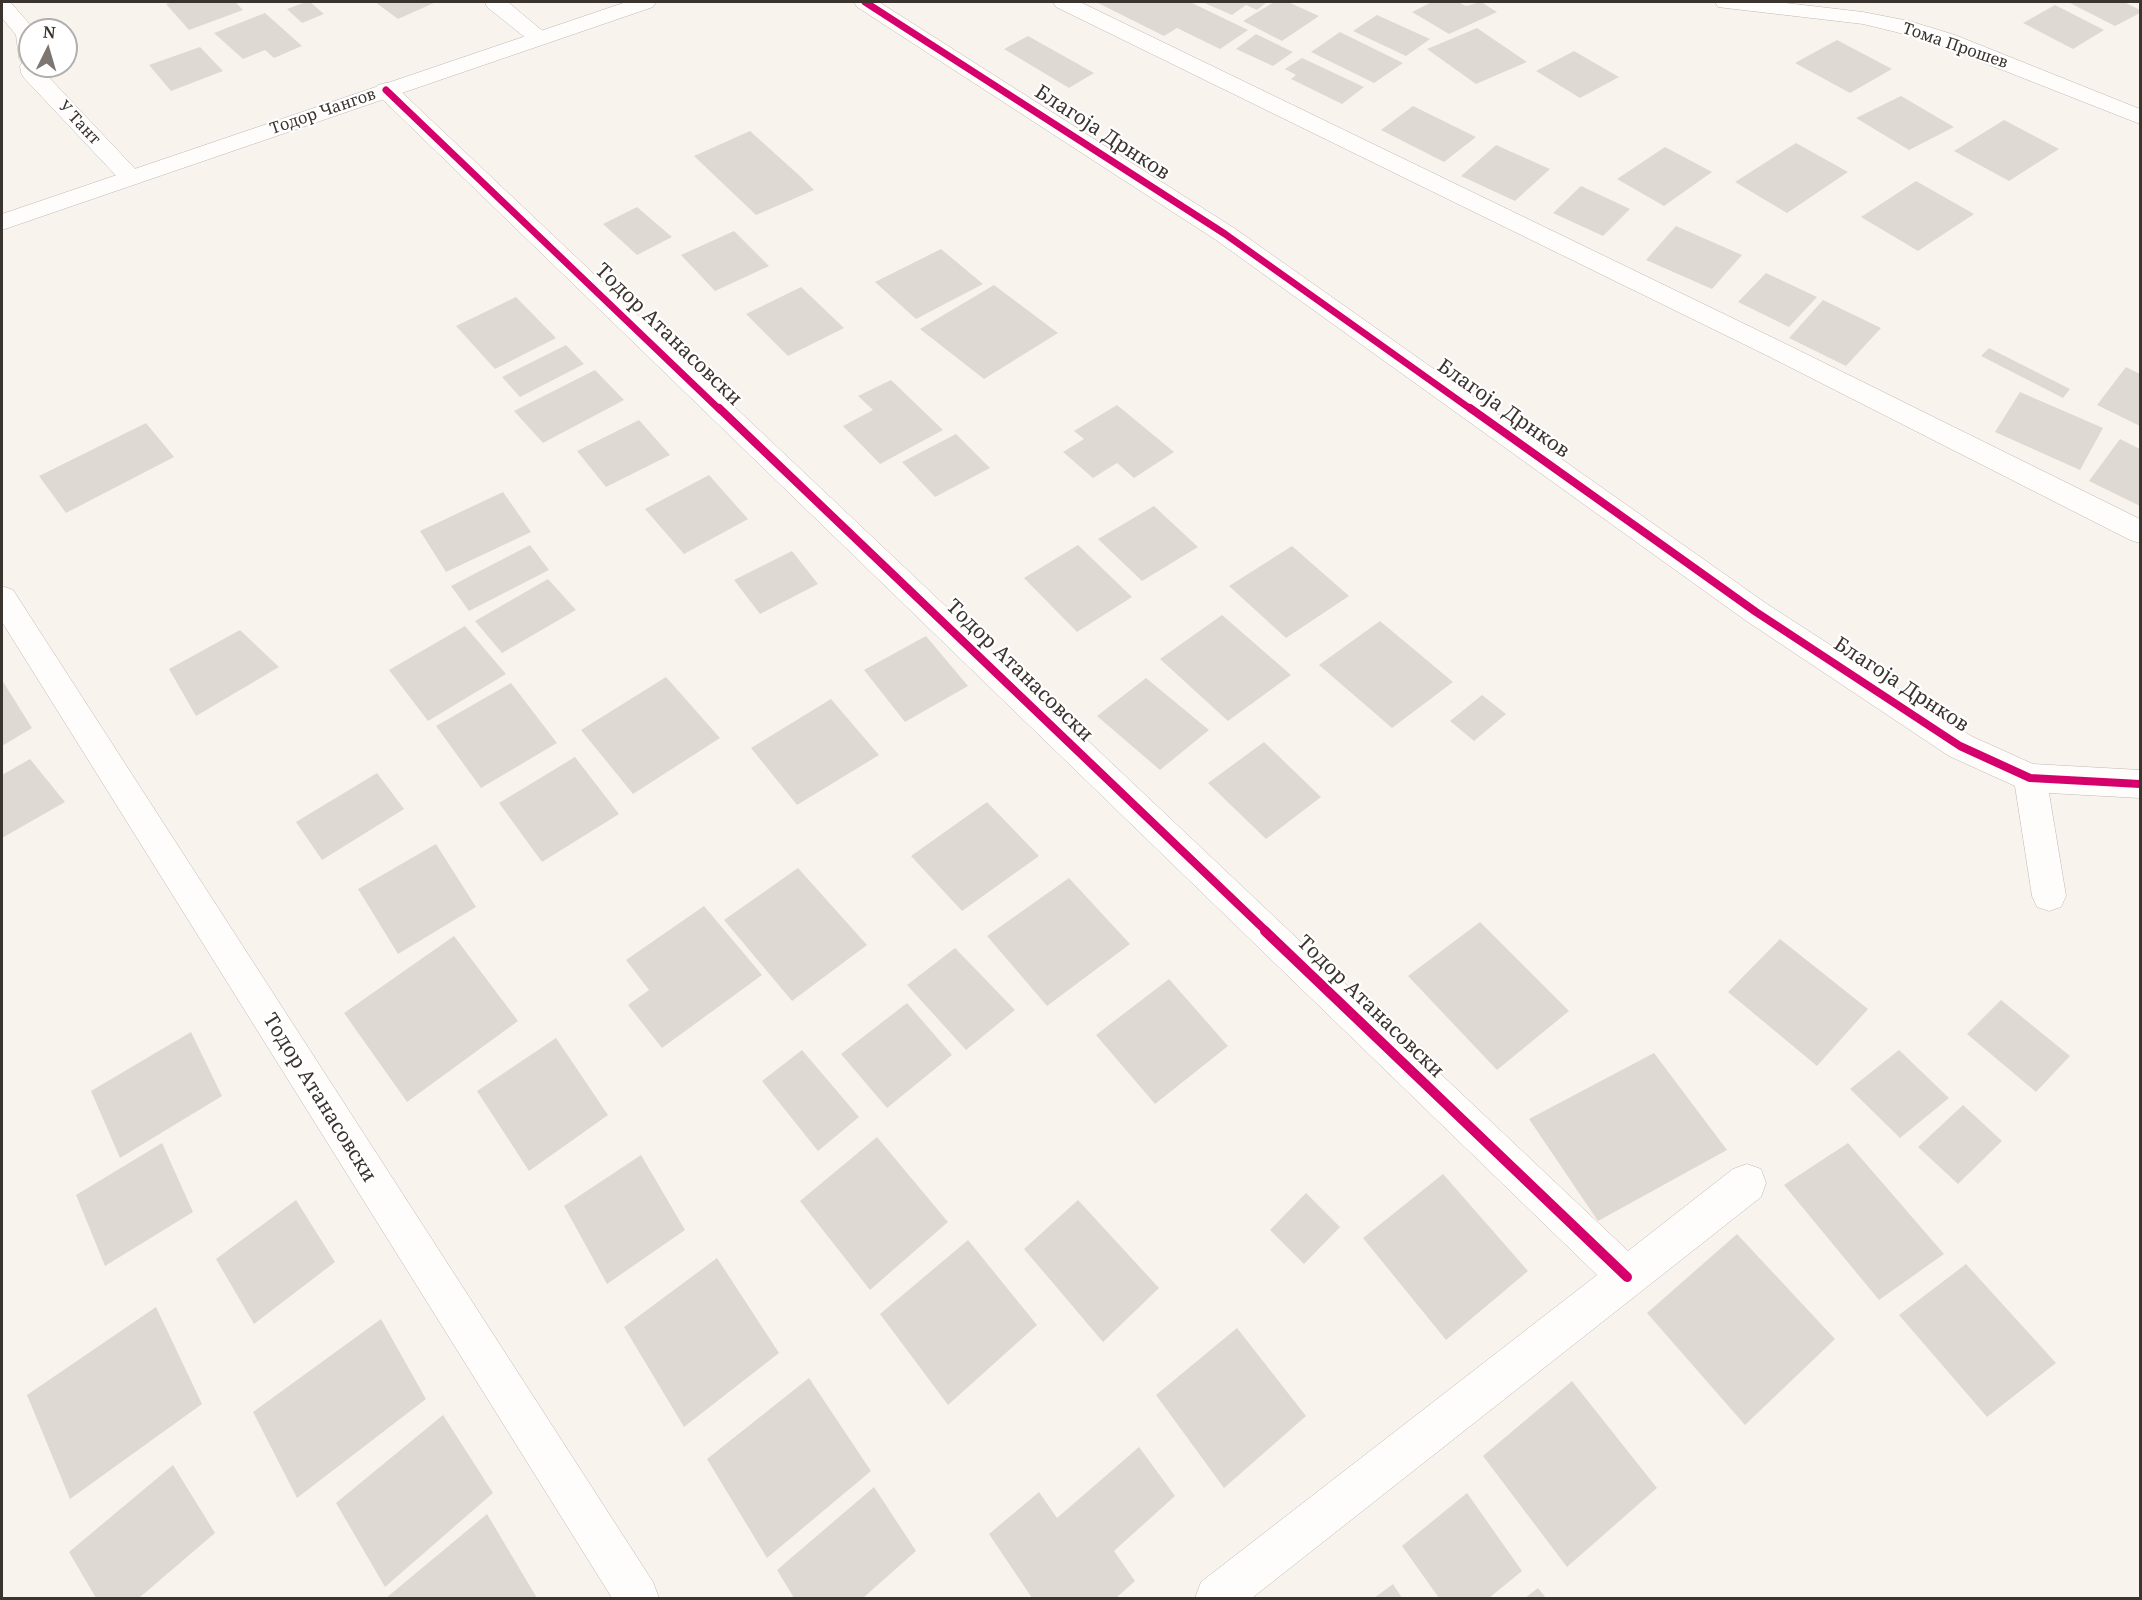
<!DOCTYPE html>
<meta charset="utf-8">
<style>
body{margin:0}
#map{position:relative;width:2142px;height:1600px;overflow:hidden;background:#f9f3ee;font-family:"Noto Serif",serif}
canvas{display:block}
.frame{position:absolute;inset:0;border:3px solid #3b342e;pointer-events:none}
.north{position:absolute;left:18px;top:18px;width:60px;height:60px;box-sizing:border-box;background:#fff;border:2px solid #b1aeab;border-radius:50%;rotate:5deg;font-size:16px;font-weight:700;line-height:24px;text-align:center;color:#3b342e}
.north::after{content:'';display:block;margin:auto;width:21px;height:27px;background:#7e7771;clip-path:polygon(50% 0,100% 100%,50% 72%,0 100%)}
</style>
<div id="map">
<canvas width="2142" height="1600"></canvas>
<div class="frame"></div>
<div class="north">N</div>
</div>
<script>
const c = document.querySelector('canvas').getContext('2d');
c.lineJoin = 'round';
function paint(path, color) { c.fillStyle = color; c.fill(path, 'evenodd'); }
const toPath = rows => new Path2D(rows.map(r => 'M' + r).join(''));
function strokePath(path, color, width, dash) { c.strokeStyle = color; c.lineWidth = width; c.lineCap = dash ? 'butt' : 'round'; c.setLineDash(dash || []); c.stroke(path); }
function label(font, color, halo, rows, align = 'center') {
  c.font = font + ' "Noto Serif",serif'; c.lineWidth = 4.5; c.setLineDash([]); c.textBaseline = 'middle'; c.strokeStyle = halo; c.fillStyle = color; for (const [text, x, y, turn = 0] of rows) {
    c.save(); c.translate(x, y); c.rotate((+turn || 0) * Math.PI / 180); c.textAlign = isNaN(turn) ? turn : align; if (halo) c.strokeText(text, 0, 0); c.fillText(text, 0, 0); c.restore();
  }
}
paint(toPath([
 [173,2,235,2,243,10,189,30,166,4],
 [306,2,310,2,324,14,302,23,287,9],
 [375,2,436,2,398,19],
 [1096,2,1190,2,1248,30,1220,49,1177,28,1164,36],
 [1202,2,1267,2,1257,10,1246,5,1232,15],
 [1274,2,1288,2,1319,16,1282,41,1243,21],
 [1432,2,1458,2,1466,6,1481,2,1497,12,1449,34,1412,12],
 [2068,2,2124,2,2140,10,2140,13,2115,26],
 [2055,5,2104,30,2073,49,2023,23],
 [265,13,302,46,274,58,265,50,243,59,214,33],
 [1377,15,1430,39,1406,56,1353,31],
 [1477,28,1527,62,1476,84,1427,49],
 [1340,32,1403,63,1374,83,1311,52],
 [1256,34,1293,52,1273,66,1236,49],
 [1028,36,1094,73,1069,88,1004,49],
 [1837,40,1892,69,1850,93,1795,63],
 [200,47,223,71,171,91,149,65],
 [1574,51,1619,77,1580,98,1536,71],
 [1302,58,1364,87,1342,104,1291,79,1296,75,1285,69],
 [1901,96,1954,127,1909,150,1856,118],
 [1413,106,1476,137,1444,162,1381,130],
 [2004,120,2059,149,2009,181,1954,151],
 [750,131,801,177,814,190,756,215,694,156],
 [1796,143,1848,172,1787,213,1735,182],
 [1496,145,1550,169,1515,201,1461,176],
 [1665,147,1712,172,1664,206,1617,179],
 [1916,181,1974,214,1918,251,1861,217],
 [1581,186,1630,209,1603,236,1553,213],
 [637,207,672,237,637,255,603,224],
 [1676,226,1742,255,1712,289,1646,260],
 [734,231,769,266,715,291,681,255],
 [941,249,983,284,916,319,875,282],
 [1766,273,1817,297,1789,327,1738,302],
 [994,285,1058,333,984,379,920,329],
 [801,287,844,328,788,356,746,314],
 [516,297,556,338,495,369,456,326],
 [1823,300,1881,328,1846,366,1789,338],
 [566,345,584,364,520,397,502,377],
 [1989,348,2070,389,2063,398,1981,356],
 [2126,367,2140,374,2140,426,2097,405],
 [595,370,624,400,543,443,514,411],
 [891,380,943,430,880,464,843,426,873,410,858,396],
 [2020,392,2103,428,2080,470,1995,432],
 [1117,405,1174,452,1134,478,1117,463,1093,478,1063,452,1084,439,1074,431],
 [639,420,670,455,606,487,577,451],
 [146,423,174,457,66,513,39,476],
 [956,434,990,468,935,497,902,462],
 [2120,439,2140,449,2140,506,2089,481],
 [709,475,748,519,684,554,645,509],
 [503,492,531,532,446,572,420,531],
 [1154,506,1198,547,1142,581,1098,539],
 [530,545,549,570,469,611,451,586],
 [1078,545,1132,597,1077,632,1024,578],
 [1292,546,1349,596,1286,638,1229,586],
 [792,551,818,584,760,614,734,580],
 [548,579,576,610,502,653,475,621],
 [1222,615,1291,675,1228,721,1160,659],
 [1380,621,1453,682,1392,728,1319,665],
 [465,626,506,674,428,721,389,670],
 [240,630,279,667,196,716,169,669],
 [926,636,968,686,905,722,864,670],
 [666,677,720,738,633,794,581,730],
 [1146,678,1209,730,1160,770,1097,716],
 [2,680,32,728,2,746],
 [511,683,557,743,481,788,436,726],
 [1482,695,1506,714,1474,741,1450,721],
 [831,699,879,755,797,805,751,748],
 [1264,742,1321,797,1266,839,1208,783],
 [575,757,619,814,542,862,499,803],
 [30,759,65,802,2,838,2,775],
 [377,773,404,809,322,860,296,822],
 [987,802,1039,856,962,911,911,856],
 [436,844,476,907,398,954,358,889],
 [798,868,867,945,792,1001,724,920],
 [1069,878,1130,944,1047,1006,987,936],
 [704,906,762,975,662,1048,628,1005,649,990,626,960],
 [1480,922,1569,1011,1497,1070,1408,976],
 [454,936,518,1021,407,1102,344,1013],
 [1780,939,1868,1009,1817,1066,1728,992],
 [955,948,1015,1010,966,1050,907,985],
 [1169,979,1228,1046,1155,1104,1096,1035],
 [2001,1000,2070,1056,2036,1092,1967,1034],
 [907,1003,952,1055,887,1108,841,1054],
 [191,1032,222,1096,120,1158,91,1091],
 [556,1038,608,1115,529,1171,477,1091],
 [802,1050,859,1117,818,1151,762,1081],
 [1899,1050,1949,1098,1900,1138,1850,1089],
 [1654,1053,1727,1150,1598,1221,1529,1119],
 [1963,1105,2002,1141,1958,1184,1918,1147],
 [877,1137,948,1222,870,1290,800,1201],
 [162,1143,193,1212,105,1266,76,1195],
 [1848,1143,1944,1254,1879,1300,1784,1185],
 [641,1155,685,1230,607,1284,564,1206],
 [1443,1174,1528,1271,1446,1340,1363,1238],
 [1306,1193,1340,1227,1304,1264,1270,1230],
 [296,1200,335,1262,254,1324,216,1259],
 [1078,1200,1159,1288,1103,1342,1024,1249],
 [1737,1234,1835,1339,1745,1425,1647,1313],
 [968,1240,1037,1325,948,1405,880,1314],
 [717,1258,779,1353,684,1427,624,1327],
 [1966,1264,2056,1363,1987,1417,1899,1315],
 [156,1307,202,1404,70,1499,27,1395],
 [381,1319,426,1399,297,1498,253,1412],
 [1237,1328,1306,1416,1224,1488,1156,1395],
 [809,1378,871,1471,767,1558,707,1459],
 [1572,1381,1657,1488,1567,1567,1483,1456],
 [443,1415,493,1493,385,1587,336,1503],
 [1139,1447,1175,1496,1114,1551,1135,1581,1116,1598,1032,1598,989,1534,1039,1492,1057,1518],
 [173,1465,215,1533,139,1598,96,1598,69,1552],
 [874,1487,916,1551,863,1598,794,1598,777,1570],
 [1467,1493,1522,1571,1489,1598,1439,1598,1402,1546],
 [487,1514,537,1598,386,1598],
 [1393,1584,1402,1598,1374,1598],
 [1538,1588,1546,1598,1525,1598]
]), '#dfd9d4');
const street = toPath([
 [2,2,10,2,35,30,30,30,30,66,42,66,43,71,139,173,143,178,139,183,131,185,123,183,24,78,21,73,20,66,22,63,19,58,16,35,2,18,2,2],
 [485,2,508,2,551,38,548,43,540,45,532,43,487,7,485,2],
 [854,2,879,2,1234,228,1767,604,1971,736,2033,764,2140,770,2140,798,2049,793,2066,896,2061,907,2049,911,2037,907,2032,896,2015,786,1949,756,1745,620,1216,240,857,7,854,2],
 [1053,2,1080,2,1788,345,2140,519,2140,543,2130,540,1770,357,1056,7,1053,2],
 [386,83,394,85,1628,1251,1733,1169,1747,1164,1761,1169,1766,1183,1761,1197,1252,1598,1195,1598,1201,1582,1597,1275,378,95,375,90,378,85,386,83],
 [2,586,13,590,653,1582,659,1598,612,1598,2,622,2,586]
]);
const secondary = toPath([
 [626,2,656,2,653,7,2,230,2,214,626,2],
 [1715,2,1777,2,1863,12,1909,21,1955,35,2140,109,2140,124,1939,45,1896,32,1863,24,1726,8,1718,7,1715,2]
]);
strokePath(street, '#beb8b3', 1);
strokePath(secondary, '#beb8b3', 1);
paint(street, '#fefdfc');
paint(secondary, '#fefdfc');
strokePath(toPath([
 [865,2,1225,234,1472,410],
 [386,90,720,410]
]), '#d6006c', 7);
strokePath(toPath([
 [719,408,1267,932],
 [1470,408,1756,612,1960,746,2030,778,2140,784]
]), '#d6006c', 8);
strokePath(toPath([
 [1265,931,1627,1277]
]), '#d6006c', 10);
label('16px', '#3b342e', '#fff', [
 ["Тома Прошев",1955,46,19],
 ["Тодор Чангов",323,112,-19],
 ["У Тант",79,123,47]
]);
label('20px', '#3b342e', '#fff', [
 ["Благоја Дрнков",1102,133,33],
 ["Тодор Атанасовски",668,335,44],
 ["Благоја Дрнков",1503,409,35],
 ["Тодор Атанасовски",1019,671,44],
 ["Благоја Дрнков",1901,685,33],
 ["Тодор Атанасовски",1370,1007,44],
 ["Тодор Атанасовски",319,1098,58]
]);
</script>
